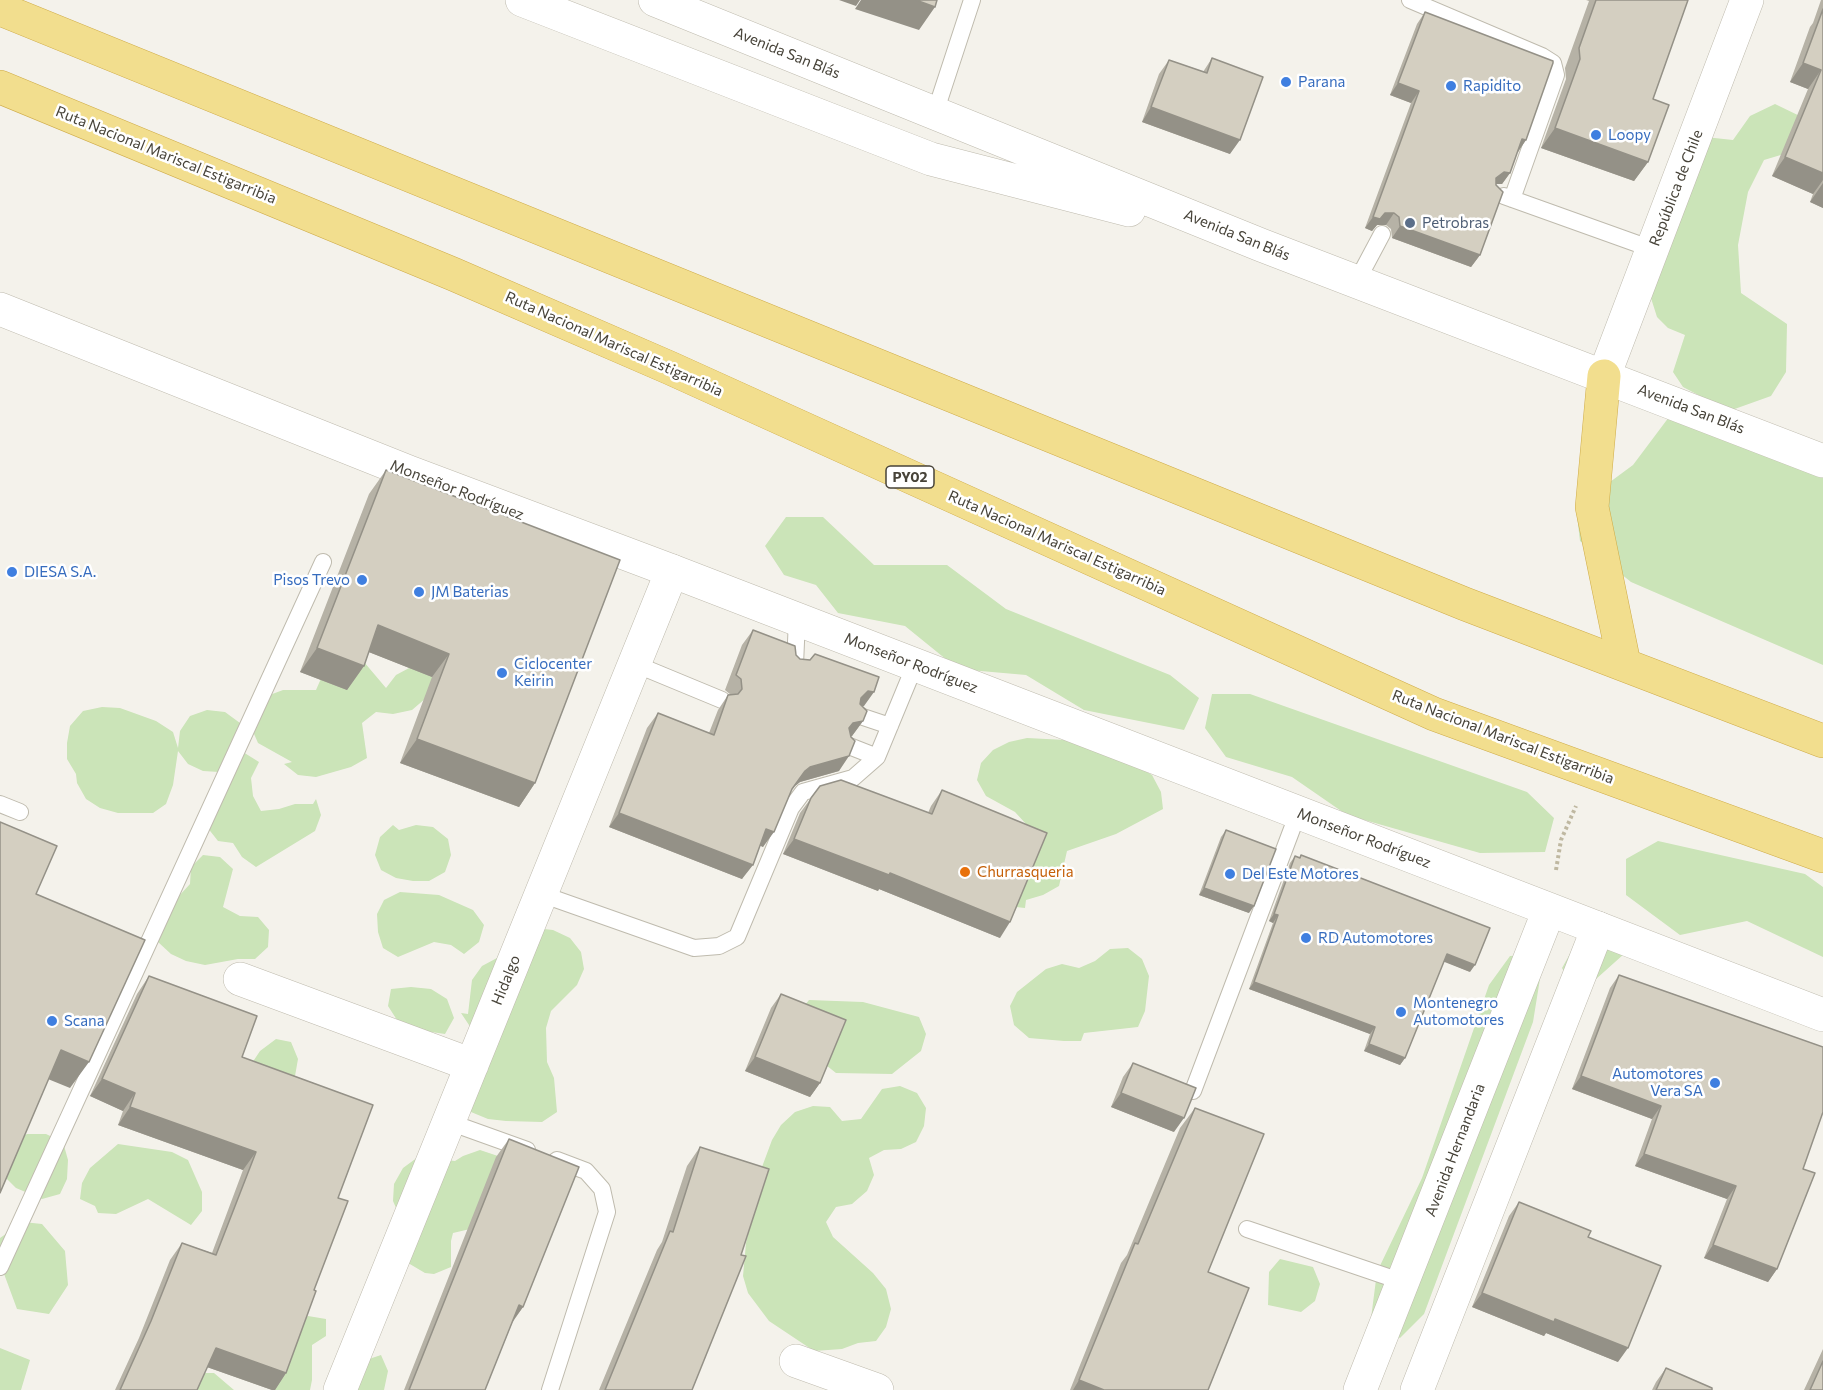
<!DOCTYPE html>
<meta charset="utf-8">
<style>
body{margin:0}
canvas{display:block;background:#f4f2eb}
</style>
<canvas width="1823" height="1390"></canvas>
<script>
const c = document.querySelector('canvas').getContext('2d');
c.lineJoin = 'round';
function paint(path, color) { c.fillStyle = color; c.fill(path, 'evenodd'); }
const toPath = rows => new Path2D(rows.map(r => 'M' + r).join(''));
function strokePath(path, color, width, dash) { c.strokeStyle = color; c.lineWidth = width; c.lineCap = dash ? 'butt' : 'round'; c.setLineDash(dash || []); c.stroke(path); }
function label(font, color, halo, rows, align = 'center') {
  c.font = font + ' Commissioner,sans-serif'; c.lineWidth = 5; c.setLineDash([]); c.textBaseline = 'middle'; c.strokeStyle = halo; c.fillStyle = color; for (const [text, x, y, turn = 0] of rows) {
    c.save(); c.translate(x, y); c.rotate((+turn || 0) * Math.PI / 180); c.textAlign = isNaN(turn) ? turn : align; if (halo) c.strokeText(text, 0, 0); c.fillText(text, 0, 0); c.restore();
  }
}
paint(toPath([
 [1775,104,1808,120,1804,148,1764,160,1748,192,1738,245,1741,293,1787,324,1786,372,1771,396,1729,411,1683,387,1673,372,1685,335,1668,328,1657,317,1643,273,1696,136,1733,140,1750,116],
 [1675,409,1823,465,1823,665,1631,582,1580,541,1576,507,1633,465],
 [786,517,823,517,874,565,947,565,1006,609,1170,675,1199,698,1184,730,1084,710,1026,675,958,669,905,626,838,613,816,585,784,575,765,546],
 [364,662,386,688,396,675,411,667,429,667,435,683,426,698,412,710,393,714,376,712,362,723,367,758,351,767,316,777,298,775,284,764,292,762,258,743,251,727,267,696,283,690,316,690,323,674],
 [1212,694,1250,694,1527,792,1554,818,1545,852,1480,853,1347,815,1292,777,1226,757,1205,728],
 [102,707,120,708,156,721,173,732,178,748,180,731,190,716,207,710,225,712,240,723,236,740,219,772,203,771,188,764,178,751,173,785,166,804,153,813,118,813,100,808,86,799,77,783,76,774,67,759,67,743,70,726,83,711],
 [1027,738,1066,740,1119,755,1152,775,1161,792,1163,809,1116,834,1067,851,1059,886,1043,895,1026,900,1025,908,1007,906,1019,840,1026,824,1015,812,986,796,977,780,981,763,993,750,1009,742],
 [243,752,259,762,251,778,253,796,261,811,279,809,295,804,313,804,316,799,321,815,315,831,256,867,242,857,233,843,218,841,207,827],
 [393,825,399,830,416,825,433,827,448,839,451,855,445,872,429,881,413,881,396,878,381,870,375,855,380,837],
 [1658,841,1805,874,1823,887,1823,957,1747,921,1680,935,1626,895,1626,859],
 [203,855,220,857,233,869,223,907,240,916,258,917,269,930,268,947,255,959,238,959,205,965,186,961,171,954,158,942,160,926,166,910,190,884,191,867],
 [400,892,439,895,473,910,484,925,479,942,464,954,451,945,434,942,398,957,383,948,378,932,377,914,384,900],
 [535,928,553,930,570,938,581,952,584,969,577,985,551,1011,546,1028,547,1062,554,1078,557,1112,542,1122,506,1121,488,1119,471,1112,458,1098,471,1028,461,1013,468,1014,472,980,482,966,497,958,518,929],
 [1608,945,1624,954,1586,988,1570,982,1562,968,1571,952],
 [1128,948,1142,959,1149,976,1145,1011,1138,1027,1084,1033,1081,1041,1064,1041,1029,1038,1014,1025,1010,1006,1017,992,1046,969,1062,964,1079,968,1095,961,1110,949],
 [1544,954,1533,1022,1424,1314,1400,1338,1370,1326,1377,1272,1422,1178,1489,985,1510,956],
 [411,987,431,989,447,999,454,1018,445,1034,411,1029,397,1020,388,1006,391,989],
 [809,1000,863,1002,919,1017,926,1034,921,1051,892,1074,836,1073,807,1050,798,1014],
 [276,1039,291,1042,298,1059,295,1076,289,1093,250,1066,260,1051],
 [900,1086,917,1093,926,1108,924,1126,916,1142,901,1149,884,1150,869,1158,874,1175,867,1191,852,1204,836,1207,826,1222,833,1237,873,1273,886,1289,891,1309,886,1327,876,1341,858,1343,842,1349,814,1351,769,1321,748,1293,743,1276,746,1243,758,1192,759,1175,772,1140,781,1125,795,1112,813,1106,830,1107,842,1121,861,1119,882,1089],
 [27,1134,46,1134,63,1142,68,1160,67,1179,60,1194,42,1199,16,1188,4,1176,10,1143],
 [118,1144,172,1152,188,1160,202,1192,202,1211,191,1225,148,1199,116,1214,98,1213,95,1206,80,1199,82,1183,90,1168],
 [480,1150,498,1156,470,1229,453,1233,451,1241,451,1267,434,1274,425,1273,403,1260,400,1217,393,1201,394,1184,403,1168,418,1157,455,1161,463,1156],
 [23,1222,42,1224,65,1251,68,1285,49,1314,17,1309,0,1263,0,1238],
 [1280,1259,1313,1267,1320,1284,1315,1301,1301,1312,1268,1305,1269,1272],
 [308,1316,326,1319,326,1336,312,1345,312,1380,310,1390,273,1390,298,1323],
 [0,1348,30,1360,21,1390,0,1390],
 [381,1355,388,1371,384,1390,347,1390,363,1361],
 [196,1373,214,1373,234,1390,186,1390]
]), '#cbe4b8');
const service = toPath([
 [1410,0,1542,56,1553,63,1556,75,1512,199],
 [935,113,972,0],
 [1504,196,1652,249],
 [1357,281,1382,234],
 [635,664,722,700],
 [795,665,797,619],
 [860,716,890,726],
 [849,746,877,757,915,665],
 [0,804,20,812],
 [541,894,694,948,719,946,737,937,791,808,803,792,853,778,877,757],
 [1193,1091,1298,813],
 [449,1122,527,1150],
 [1247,1229,1403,1282],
 [0,1267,323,562],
 [550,1390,607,1212,602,1189,586,1171,557,1160]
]);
const minor = toPath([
 [1604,376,1747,0],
 [240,979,472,1065],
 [796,1361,877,1390],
 [340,1390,672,571],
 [1360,1390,1549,910],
 [1417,1390,1598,928]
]);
const tertiary = toPath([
 [522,0,931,159,1129,210],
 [655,0,1261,245,1823,461],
 [0,309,409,472,672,571,1823,1015]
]);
const trunk = toPath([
 [0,9,1465,604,1823,741],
 [0,87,453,274,670,368,1434,714,1823,856],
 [1604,376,1592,507,1624,663]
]);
strokePath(service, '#bfbbae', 18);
strokePath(minor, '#bfbbae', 34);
strokePath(tertiary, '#bfbbae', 34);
strokePath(trunk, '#cfac4a', 34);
strokePath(toPath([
 [1556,870,1561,840,1576,806]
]), '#bfb8a1', 4, [3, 3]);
strokePath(service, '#fff', 16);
strokePath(minor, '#fff', 33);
strokePath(tertiary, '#fff', 33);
strokePath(trunk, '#f2de8e', 33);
paint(toPath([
 [1586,0,1688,0,1653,99,1648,162,1634,181,1541,148,1566,79,1565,68,1589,1],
 [1821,0,1823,0,1823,208,1810,202,1813,194,1772,176,1808,89,1790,82,1810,27,1813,23],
 [1425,12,1526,140,1517,152,1510,173,1502,184,1496,184,1480,255,1471,267,1392,238,1391,229,1386,225,1377,225,1372,231,1365,228,1411,103,1390,95,1417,24],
 [1212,58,1230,154,1142,122,1159,74,1169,60,1203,72],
 [386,470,535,783,519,807,400,763,432,677,369,652,364,666,347,690,300,672,369,494],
 [753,630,796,655,800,659,864,706,862,706,863,721,852,736,851,736,839,771,800,782,795,786,791,790,763,847,760,845,742,879,609,827,647,728,658,713,709,733,718,710,728,695,731,695,725,690,742,645],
 [820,786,928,813,931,806,942,790,1000,938,879,889,878,891,783,854,800,813],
 [1226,830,1249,913,1199,895,1221,837],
 [1301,855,1470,972,1444,961,1405,1058,1400,1065,1364,1051,1370,1034,1249,989,1273,923,1269,921,1290,863,1295,856,1299,858],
 [1619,975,1803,1169,1777,1269,1768,1282,1704,1258,1727,1199,1635,1166,1652,1119,1572,1089,1610,988],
 [149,976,242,1057,338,1198,314,1290,286,1373,275,1390,272,1390,207,1367,197,1390,115,1390,139,1338,170,1260,182,1243,212,1253,243,1170,118,1125,123,1111,90,1096,137,994],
 [781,994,820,1083,810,1097,745,1071,771,1008],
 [1133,1063,1174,1132,1111,1107,1123,1077],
 [1195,1108,1208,1272,1208,1390,1070,1390,1121,1263,1127,1255,1180,1128],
 [509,1139,523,1307,512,1323,485,1390,404,1390,496,1157],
 [700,1147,692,1390,599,1390,657,1250,662,1242,687,1166],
 [1519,1202,1588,1237,1618,1362,1546,1333,1544,1336,1472,1307,1509,1216],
 [1823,1349,1823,1390,1804,1390],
 [1666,1368,1712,1390,1652,1390,1656,1382]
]), '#b6b2a6');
paint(toPath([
 [839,0,860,0,856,6],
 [861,0,916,0,935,7,919,30,855,9],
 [1803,63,1821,70,1808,89,1790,82],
 [1398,83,1419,91,1411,103,1390,95],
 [1151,107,1240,140,1230,154,1142,122],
 [1555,128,1648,162,1634,181,1541,148],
 [1522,139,1526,140,1518,152,1513,150],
 [1785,157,1823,173,1823,180,1813,194,1772,176],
 [1504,172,1510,173,1502,184,1496,184,1496,178],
 [1823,183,1823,208,1810,202],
 [1385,213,1394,213,1386,225,1377,225,1372,231,1365,228,1373,217],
 [1400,226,1480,255,1471,267,1392,238],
 [378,625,449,654,432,677,361,649],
 [317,648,364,666,347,690,300,672],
 [868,691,874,692,864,706,857,706,861,698],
 [863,721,852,736,843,737,853,723],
 [417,739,535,783,519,807,400,763],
 [849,756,839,771,800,782,795,786,805,771,810,767],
 [619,813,753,865,742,879,609,827],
 [766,829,774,832,763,847,756,844],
 [794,839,890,873,1010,922,1000,938,879,889,878,891,783,854],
 [1204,888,1254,906,1249,913,1199,895],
 [1274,914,1278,915,1273,923,1269,921],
 [1447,954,1475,965,1470,972,1442,961],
 [1254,982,1375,1027,1370,1034,1249,989],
 [1369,1044,1405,1058,1400,1065,1364,1051],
 [61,1050,89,1062,70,1088,43,1077],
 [755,1057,820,1083,810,1097,745,1071],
 [1581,1076,1661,1106,1652,1119,1572,1089],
 [102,1079,135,1093,123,1111,90,1096],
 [1121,1093,1184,1118,1174,1132,1111,1107],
 [130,1107,256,1152,243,1170,118,1125],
 [1644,1154,1736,1186,1727,1199,1635,1166],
 [1713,1245,1777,1269,1768,1282,1704,1258],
 [1482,1293,1555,1319,1628,1348,1618,1362,1546,1333,1544,1336,1472,1307],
 [519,1305,523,1307,510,1325],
 [216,1348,286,1373,275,1390,272,1390,204,1366],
 [1079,1380,1104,1390,1073,1390]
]), '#949187');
const building = toPath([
 [916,0,937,0,935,7,916,0],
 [1596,0,1688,0,1653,99,1669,105,1648,162,1555,128,1580,59,1579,48,1596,0],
 [1823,9,1823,173,1785,157,1821,70,1803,63,1823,9],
 [1425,12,1553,61,1553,63,1526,140,1522,139,1510,173,1504,172,1496,178,1496,185,1503,192,1480,255,1400,226,1399,217,1394,213,1385,213,1380,219,1373,217,1419,91,1398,83,1425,12],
 [1212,58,1263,77,1240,140,1151,107,1169,60,1207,73,1212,58],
 [386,470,620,560,535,783,417,739,449,654,378,625,364,666,317,648,386,470],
 [753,630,795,646,796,655,800,659,810,660,815,654,879,677,874,692,868,691,861,698,860,704,867,711,863,721,853,723,849,728,851,737,855,741,849,756,810,767,805,771,792,789,774,832,766,829,753,865,619,813,658,713,714,735,728,695,738,694,742,689,741,679,736,675,753,630],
 [841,780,932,814,942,790,1047,833,1010,922,890,873,889,875,794,839,811,798,820,786,841,780],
 [0,822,57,846,36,894,145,940,89,1062,61,1050,0,1193,0,822],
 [1226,830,1276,849,1254,906,1204,888,1226,830],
 [1301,855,1490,928,1475,965,1447,954,1405,1058,1369,1044,1375,1027,1254,982,1278,915,1274,914,1295,856,1300,858,1301,855],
 [1619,975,1823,1047,1823,1112,1803,1169,1815,1173,1777,1269,1713,1245,1736,1186,1644,1154,1661,1106,1581,1076,1619,975],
 [149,976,257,1016,242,1057,373,1105,338,1198,348,1201,314,1290,316,1291,286,1373,216,1348,197,1390,120,1390,151,1321,182,1243,216,1255,256,1152,130,1107,135,1093,102,1079,149,976],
 [781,994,846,1020,820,1083,755,1057,781,994],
 [1133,1063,1196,1088,1184,1118,1121,1093,1133,1063],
 [1195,1108,1264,1134,1208,1272,1249,1288,1208,1390,1104,1390,1079,1380,1135,1243,1138,1244,1195,1108],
 [509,1139,579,1167,523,1307,519,1305,485,1390,409,1390,509,1139],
 [700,1147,769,1169,741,1255,746,1256,692,1390,605,1390,670,1231,673,1232,700,1147],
 [1519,1202,1591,1231,1588,1237,1661,1266,1628,1348,1555,1319,1554,1322,1482,1293,1519,1202],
 [1823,1361,1823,1390,1810,1390,1823,1361],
 [1666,1368,1712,1388,1712,1390,1656,1390,1666,1368]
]);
paint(building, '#d4cfc1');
strokePath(building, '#949187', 1.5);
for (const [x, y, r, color] of [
 [1286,82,6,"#3f7fe0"],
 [1451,86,6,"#3f7fe0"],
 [1596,135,6,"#3f7fe0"],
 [1410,223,6,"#5c6f8a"],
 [12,572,6,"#3f7fe0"],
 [362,580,6,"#3f7fe0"],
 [419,592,6,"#3f7fe0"],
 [502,673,6,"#3f7fe0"],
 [965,872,6,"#e8710a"],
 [1230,874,6,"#3f7fe0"],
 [1306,938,6,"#3f7fe0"],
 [1401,1012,6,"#3f7fe0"],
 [52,1021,6,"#3f7fe0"],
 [1715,1083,6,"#3f7fe0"]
]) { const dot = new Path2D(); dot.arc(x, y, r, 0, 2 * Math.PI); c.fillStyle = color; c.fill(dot); strokePath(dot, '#fff', 2); }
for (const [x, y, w] of [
 [910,477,48]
]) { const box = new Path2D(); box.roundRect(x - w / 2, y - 11, w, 22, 4.5); c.fillStyle = '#fff'; c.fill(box); strokePath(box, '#474339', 1.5); }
label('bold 14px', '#474339', null, [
 ["PY02",910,477]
]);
label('15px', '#474339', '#fff', [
 ["Avenida San Blás",787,53,22],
 ["Ruta Nacional Mariscal Estigarribia",166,155,22],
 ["República de Chile",1676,188,-69],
 ["Avenida San Blás",1237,235,22],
 ["Ruta Nacional Mariscal Estigarribia",614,344,24],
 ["Avenida San Blás",1691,409,21],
 ["Monseñor Rodríguez",457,490,21],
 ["Ruta Nacional Mariscal Estigarribia",1057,543,24],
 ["Monseñor Rodríguez",911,663,21],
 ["Ruta Nacional Mariscal Estigarribia",1503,737,21],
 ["Monseñor Rodríguez",1364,838,21],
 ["Hidalgo",506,980,-68],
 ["Avenida Hernandaria",1455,1150,-69]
]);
label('15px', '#366cbe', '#fff', [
 ["Parana",1298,82],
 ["Rapidito",1463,86],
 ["Loopy",1608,135],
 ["DIESA S.A.",24,572],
 ["Pisos Trevo",350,580,"right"],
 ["JM Baterias",431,592],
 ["Ciclocenter",514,664],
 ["Keirin",514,681],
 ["Del Este Motores",1242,874],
 ["RD Automotores",1318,938],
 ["Montenegro",1413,1003],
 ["Automotores",1413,1020],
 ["Scana",64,1021],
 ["Automotores",1703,1074,"right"],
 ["Vera SA",1703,1091,"right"]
], 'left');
label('15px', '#4e5e75', '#fff', [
 ["Petrobras",1422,223]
], 'left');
label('15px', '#c56008', '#fff', [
 ["Churrasqueria",977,872]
], 'left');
</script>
